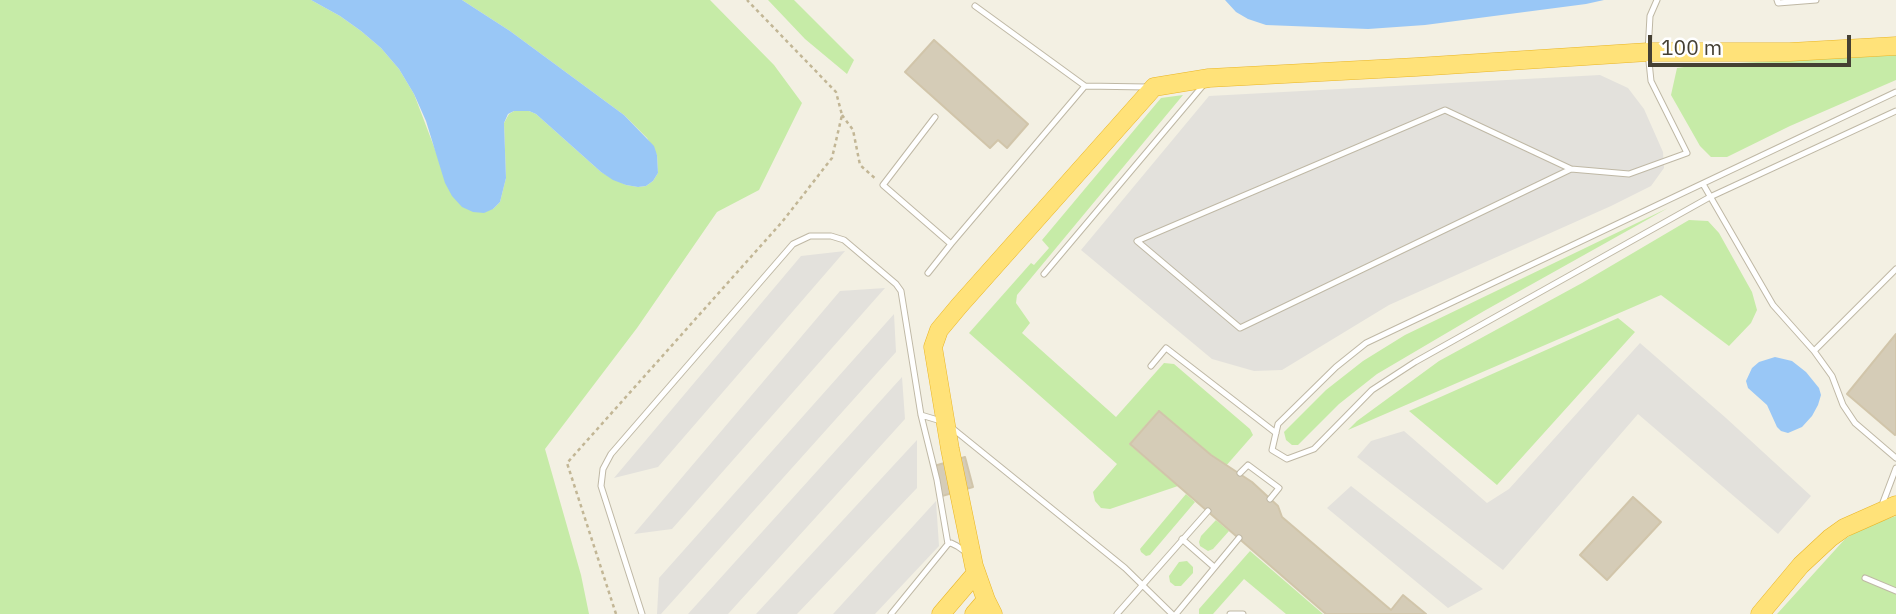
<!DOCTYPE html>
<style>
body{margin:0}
#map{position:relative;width:1896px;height:614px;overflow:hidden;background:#f3f0e3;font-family:"IBM Plex Sans",sans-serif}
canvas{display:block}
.scale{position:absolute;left:1648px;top:35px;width:203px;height:32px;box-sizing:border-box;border:4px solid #454033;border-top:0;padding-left:9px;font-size:21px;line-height:24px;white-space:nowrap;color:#454033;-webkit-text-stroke:5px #fff;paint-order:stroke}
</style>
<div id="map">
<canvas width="1896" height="614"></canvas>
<div class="scale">100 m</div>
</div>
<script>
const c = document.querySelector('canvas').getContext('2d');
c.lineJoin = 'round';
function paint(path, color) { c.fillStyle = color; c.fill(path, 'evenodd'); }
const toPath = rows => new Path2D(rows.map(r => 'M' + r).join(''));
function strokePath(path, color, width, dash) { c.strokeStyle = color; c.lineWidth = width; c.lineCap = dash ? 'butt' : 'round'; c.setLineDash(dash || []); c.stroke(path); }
paint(toPath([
 [0,0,311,0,340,16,361,31,381,48,399,69,414,94,436,152,493,209,500,202,506,178,504,123,509,114,514,111,529,111,536,114,601,172,626,185,638,187,646,186,653,181,658,173,657,155,647,138,624,115,510,31,462,0,710,0,774,65,802,103,759,190,717,212,637,328,545,449,581,575,589,614,0,614],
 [768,0,794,0,854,60,847,74,805,39],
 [1896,55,1896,80,1790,126,1727,157,1711,157,1700,146,1671,95,1677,68,1698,65],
 [1183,95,1017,295,1016,303,1030,323,1022,333,1116,417,1164,363,1174,364,1250,429,1253,435,1225,467,1158,411,1129,444,1178,486,1110,509,1101,508,1095,501,1093,492,1117,464,969,333,1031,263,1034,265,1049,248,1042,240,1161,98],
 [1668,208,1484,311,1377,374,1339,404,1298,445,1292,445,1286,440,1284,432,1326,390,1363,361,1405,335],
 [1689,220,1708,221,1719,233,1752,292,1757,310,1751,323,1729,346,1661,295,1348,430,1357,421,1439,361,1582,283],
 [1618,318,1635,332,1497,485,1409,411],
 [1186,494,1195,502,1150,555,1146,556,1141,552,1140,549],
 [1896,516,1896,614,1777,614,1845,539,1862,528],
 [1216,520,1229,531,1213,549,1208,551,1200,546,1199,542,1201,536],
 [1250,551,1323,614,1286,614,1244,579,1213,614,1199,614,1199,609],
 [1187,561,1193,567,1193,573,1181,586,1175,586,1170,582,1169,576,1179,562]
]), '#c6eba7');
paint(toPath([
 [1600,75,1628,88,1644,109,1663,152,1664,168,1651,186,1611,206,1389,305,1282,370,1254,371,1212,359,1081,250,1209,96],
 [845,251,658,467,614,478,801,256],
 [885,288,672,529,634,534,840,291],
 [894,314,896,352,661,614,657,614,659,578],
 [1640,343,1726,418,1811,496,1778,534,1638,414,1503,570,1357,457,1371,441,1404,431,1487,503,1509,489],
 [902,377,905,419,728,614,688,614],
 [917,440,917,488,797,614,756,614],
 [1351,486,1483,589,1448,608,1327,508],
 [936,501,939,546,875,614,833,614]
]), '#e3e1dc');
paint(toPath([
 [311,0,462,0,510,31,624,115,654,146,657,155,658,173,653,181,646,186,638,187,626,185,613,180,601,172,536,114,529,111,514,111,508,114,504,123,506,178,500,202,493,209,484,213,473,212,462,207,452,196,445,183,426,121,414,94,399,69,381,48,361,31,340,16],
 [1225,0,1604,0,1586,4,1425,25,1368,29,1266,25,1248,19,1236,12],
 [1775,357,1792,361,1806,372,1819,388,1821,395,1818,405,1812,416,1802,427,1788,433,1781,431,1777,427,1767,405,1748,388,1746,381,1752,368,1759,362]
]), '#99c7f6');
const building = toPath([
 [934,40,1028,124,1007,148,998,140,990,148,905,72,934,40],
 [1896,334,1896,434,1895,435,1847,394,1896,334],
 [1159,411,1211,455,1252,482,1278,506,1282,517,1391,610,1403,595,1426,614,1326,614,1130,444,1159,411],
 [965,457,973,487,942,496,934,466,965,457],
 [1633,497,1661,522,1607,580,1580,555,1633,497]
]);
paint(building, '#d5ccb7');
strokePath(building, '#d1c5aa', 2);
const service = toPath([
 [1777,0,1778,3,1816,0],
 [975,6,1085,86],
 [1896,92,1366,343,1336,367,1278,424,1272,450,1287,459,1314,449,1372,390,1415,362,1710,197,1896,111],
 [1571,169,1240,328,1137,241,1445,110,1571,169,1629,174,1687,153,1651,81,1648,52,1650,16,1657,0],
 [1703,184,1773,305,1814,351,1832,376,1843,405,1855,423,1896,458],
 [951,244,1085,86,1147,87],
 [928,273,951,244,883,185,935,117],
 [1044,274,1205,83],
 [1814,351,1896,269],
 [1151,366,1166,348,1276,433],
 [921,415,941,421],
 [952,428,1125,568,1172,614],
 [1240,473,1248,465,1279,488,1270,499],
 [1882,505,1896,468],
 [1182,539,1214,567],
 [1865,578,1896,591],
 [642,614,601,486,603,469,611,454,793,244,810,236,831,236,844,240,896,284,901,291,921,415,937,480,948,544],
 [891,614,948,544,951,543,957,546,967,553],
 [1117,614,1208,511],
 [1176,614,1239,538],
 [1230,614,1243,614]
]);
const trunk = toPath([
 [941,614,976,573],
 [974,614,986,600],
 [993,614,986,600,974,566,950,449,933,347,939,330,959,306,1154,87,1209,78,1416,67,1648,52,1790,52,1896,46],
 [1760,614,1801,565,1830,538,1844,528,1896,505]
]);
strokePath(service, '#bfb8a5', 7);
strokePath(trunk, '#e9b526', 19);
strokePath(toPath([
 [842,115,853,130,860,165,877,180],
 [616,614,567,463,782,222,832,158,842,115,836,92,747,0]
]), '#c2b695', 2.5, [3.5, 3.5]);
strokePath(service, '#fff', 5);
strokePath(trunk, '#ffe279', 18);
</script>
